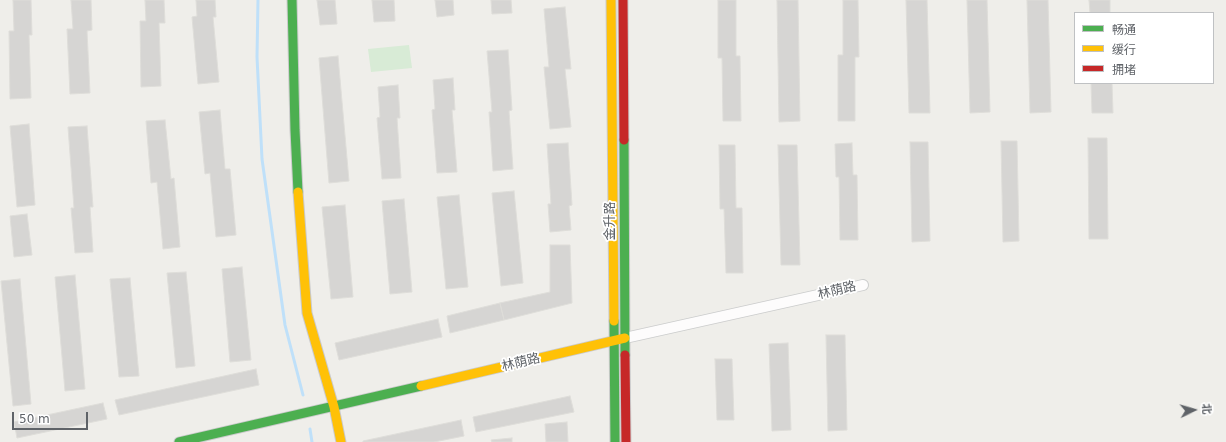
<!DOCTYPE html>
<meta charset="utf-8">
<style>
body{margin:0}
#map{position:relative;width:1226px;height:442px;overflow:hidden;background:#efeeea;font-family:"DejaVu Sans","Noto Sans SC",sans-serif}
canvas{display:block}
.legend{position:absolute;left:1074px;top:12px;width:140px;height:72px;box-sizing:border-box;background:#fff;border:1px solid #bfc1c3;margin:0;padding:5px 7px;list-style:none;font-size:12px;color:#5f6368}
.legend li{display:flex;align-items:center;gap:8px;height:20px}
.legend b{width:20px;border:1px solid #bfc1c3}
.north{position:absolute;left:1174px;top:390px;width:40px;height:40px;-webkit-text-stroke:3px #fff;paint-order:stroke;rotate:85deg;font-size:11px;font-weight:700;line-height:16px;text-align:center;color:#5f6368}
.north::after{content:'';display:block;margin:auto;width:14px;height:18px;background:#5f6368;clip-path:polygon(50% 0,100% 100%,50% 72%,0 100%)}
.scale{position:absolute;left:12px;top:412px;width:76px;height:18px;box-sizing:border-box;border:2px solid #5f6368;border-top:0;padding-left:5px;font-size:12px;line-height:14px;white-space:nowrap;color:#5f6368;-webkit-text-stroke:3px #fff;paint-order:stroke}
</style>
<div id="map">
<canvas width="1226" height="442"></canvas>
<ul class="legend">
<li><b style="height:5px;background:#4caf50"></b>畅通</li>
<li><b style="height:5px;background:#ffc107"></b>缓行</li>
<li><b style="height:5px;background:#c62828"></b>拥堵</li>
</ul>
<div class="north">北</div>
<div class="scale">50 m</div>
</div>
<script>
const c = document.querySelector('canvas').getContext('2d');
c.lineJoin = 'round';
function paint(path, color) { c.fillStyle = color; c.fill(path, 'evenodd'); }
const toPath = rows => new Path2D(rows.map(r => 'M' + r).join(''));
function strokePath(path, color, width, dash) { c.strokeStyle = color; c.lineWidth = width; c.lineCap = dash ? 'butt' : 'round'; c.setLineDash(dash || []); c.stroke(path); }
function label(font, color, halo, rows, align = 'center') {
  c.font = font + ' "DejaVu Sans","Noto Sans SC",sans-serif'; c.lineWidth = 3.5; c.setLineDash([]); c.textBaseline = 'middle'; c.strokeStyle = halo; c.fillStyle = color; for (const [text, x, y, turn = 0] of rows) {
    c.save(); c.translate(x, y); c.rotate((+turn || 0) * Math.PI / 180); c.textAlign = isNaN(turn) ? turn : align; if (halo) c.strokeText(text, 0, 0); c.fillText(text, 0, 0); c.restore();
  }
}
paint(toPath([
 [409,45,412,68,371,72,368,49]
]), '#d8ebd6');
strokePath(toPath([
 [258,0,257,57,262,159,285,325,303,395],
 [310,429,312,442]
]), '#bfe0f9', 3);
const building = toPath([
 [13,0,31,0,32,35,29,35,31,98,10,99,9,31,14,31,13,0],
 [71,0,91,0,92,30,87,31,90,93,70,94,67,29,73,29,71,0],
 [145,0,164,0,165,23,159,23,161,86,141,87,140,21,146,21,145,0],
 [196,0,215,0,216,17,213,17,219,82,198,84,192,17,197,16,196,0],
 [317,0,335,0,337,24,320,25,317,0],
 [372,0,394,0,395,21,374,22,372,0],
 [435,0,453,0,454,15,437,17,435,0],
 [491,0,511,0,512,13,492,14,491,0],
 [718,0,736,0,736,56,740,56,741,121,723,121,722,58,718,58,718,0],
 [777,0,798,0,800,121,779,122,777,0],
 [843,0,858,0,859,57,855,57,855,121,838,121,838,55,843,55,843,0],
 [906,0,927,0,930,113,909,113,906,0],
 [967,0,987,0,990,112,970,113,967,0],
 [1027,0,1048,0,1051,112,1030,113,1027,0],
 [1089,0,1110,0,1110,13,1090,13,1089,0],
 [565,7,571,69,565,69,571,127,550,129,544,67,549,67,544,9,565,7],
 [508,50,512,110,509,111,513,169,493,171,489,112,492,112,487,51,508,50],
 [338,56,349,181,329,183,319,58,338,56],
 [453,78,455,110,452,110,457,172,437,173,432,110,435,109,433,80,453,78],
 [1091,83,1112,83,1113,113,1092,113,1091,83],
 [398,85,400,118,397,118,401,178,382,179,377,118,380,117,378,87,398,85],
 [220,110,225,169,230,169,236,235,216,237,210,173,205,174,199,112,220,110],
 [165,120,171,179,174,178,180,247,163,249,157,182,151,183,146,121,165,120],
 [29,124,35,205,17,207,10,126,29,124],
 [87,126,93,207,90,207,93,252,75,253,71,208,74,208,68,127,87,126],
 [1088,138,1107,138,1108,239,1089,239,1088,138],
 [1001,141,1017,141,1019,241,1003,242,1001,141],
 [910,142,928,142,930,241,912,242,910,142],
 [568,143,572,205,569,206,571,230,550,232,548,204,551,204,547,144,568,143],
 [852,143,853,175,857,175,858,240,840,240,839,177,836,177,835,144,852,143],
 [719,145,735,145,736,208,742,208,743,273,726,273,724,209,720,209,719,145],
 [778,145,797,145,800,265,781,265,778,145],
 [514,191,523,283,501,286,492,193,514,191],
 [459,195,468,287,446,289,437,197,459,195],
 [404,199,412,292,390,294,382,201,404,199],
 [345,205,353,297,331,299,322,207,345,205],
 [27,214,32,255,14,257,10,216,27,214],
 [550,245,570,245,572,303,504,320,500,303,550,292,550,245],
 [242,267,251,360,230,362,222,269,242,267],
 [186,272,195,366,176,368,167,273,186,272],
 [75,275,85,389,65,391,55,277,75,275],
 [130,278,139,376,119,377,110,279,130,278],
 [20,279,31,404,13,406,1,281,20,279],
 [500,303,504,320,450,333,447,316,500,303],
 [438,319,442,337,339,360,335,343,438,319],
 [826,335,845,335,847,430,828,431,826,335],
 [788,343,791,430,772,431,769,344,788,343],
 [715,359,732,359,734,420,717,420,715,359],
 [256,369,259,385,119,415,115,400,256,369],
 [570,396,574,412,476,432,473,417,570,396],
 [103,403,107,419,17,438,14,422,103,403],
 [461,420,464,436,434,442,363,442,363,441,461,420],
 [567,422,568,442,546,442,545,424,567,422],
 [512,438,512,442,492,442,491,440,512,438]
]);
paint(building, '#d6d5d3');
strokePath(building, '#deddd9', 1);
const street = toPath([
 [625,338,863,285]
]);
const fast = toPath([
 [292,0,295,130,298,192],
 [624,140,625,355],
 [614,321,615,442],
 [179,442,421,386]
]);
const slow = toPath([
 [611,0,614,321],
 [298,192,307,313,334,407,341,442],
 [421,386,625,338]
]);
const jam = toPath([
 [623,0,624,140],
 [625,355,626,442]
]);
strokePath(street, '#cbcccc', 12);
strokePath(fast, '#cacacb', 11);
strokePath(slow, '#cacacb', 11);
strokePath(jam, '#cacacb', 11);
strokePath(street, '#fdfcfc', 10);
strokePath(fast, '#4caf50', 9);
strokePath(slow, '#ffc107', 9);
strokePath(jam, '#c62828', 9);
label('13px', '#5f6368', '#fff', [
 ["金升路",611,221,-90],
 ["林荫路",837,291,-13],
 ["林荫路",521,363,-13]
]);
</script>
